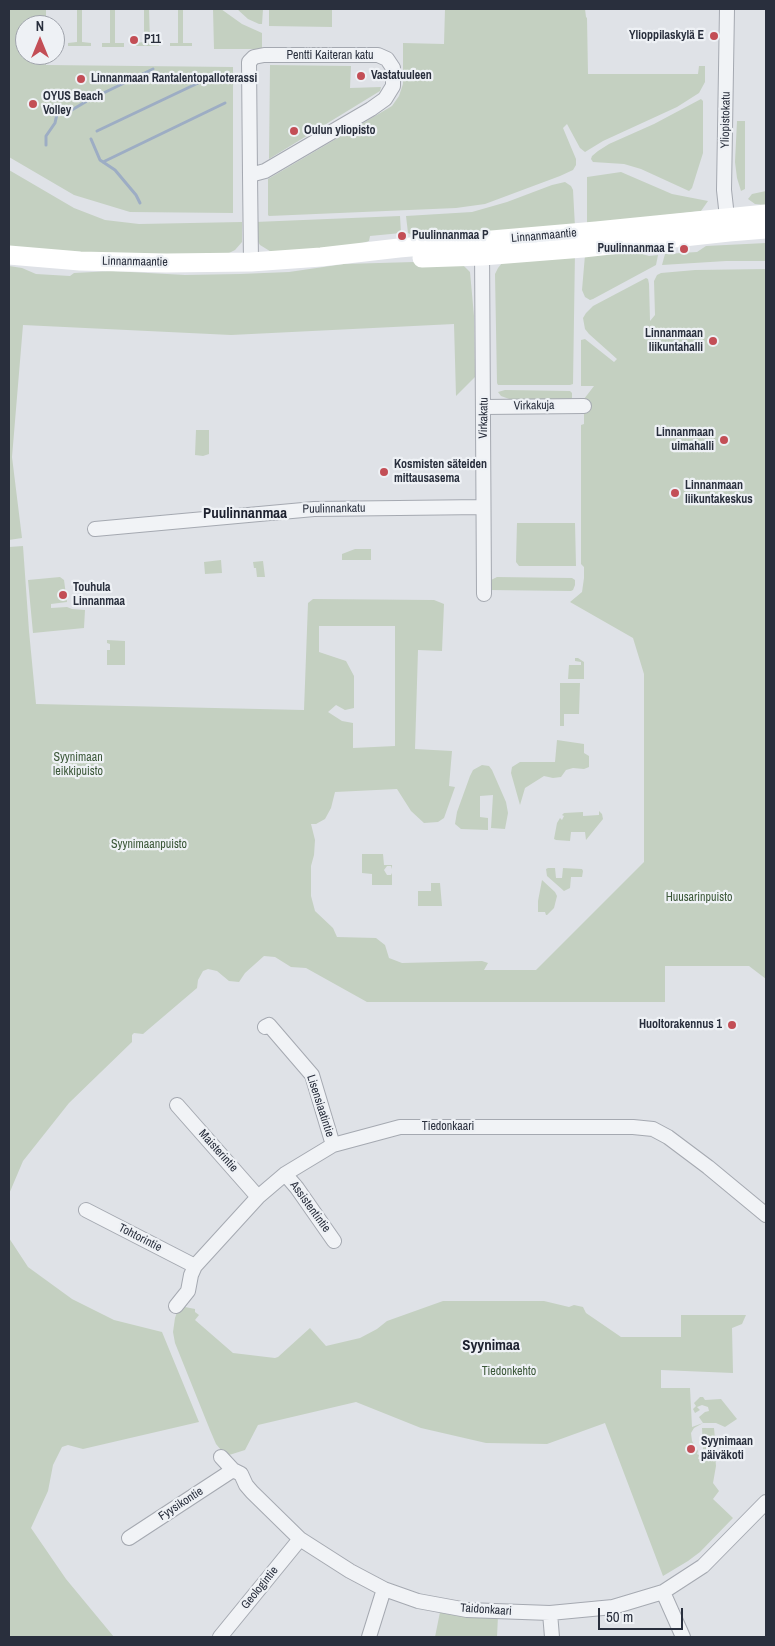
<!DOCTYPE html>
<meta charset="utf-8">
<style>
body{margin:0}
#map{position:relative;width:775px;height:1646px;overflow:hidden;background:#dfe2e7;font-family:"Archivo Narrow",sans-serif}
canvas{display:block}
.frame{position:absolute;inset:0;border:10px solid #292f3d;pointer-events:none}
.north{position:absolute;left:15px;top:15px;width:50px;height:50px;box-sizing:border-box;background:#eef1f5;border:1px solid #9fa3ab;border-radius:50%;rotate:0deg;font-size:14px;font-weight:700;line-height:20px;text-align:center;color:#292f3d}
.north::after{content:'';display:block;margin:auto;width:18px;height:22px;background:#c34e56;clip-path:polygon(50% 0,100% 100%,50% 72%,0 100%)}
.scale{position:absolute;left:598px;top:1608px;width:85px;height:22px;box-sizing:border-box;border:2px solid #292f3d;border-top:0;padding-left:6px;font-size:15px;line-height:18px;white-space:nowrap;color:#292f3d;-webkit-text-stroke:4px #eef1f5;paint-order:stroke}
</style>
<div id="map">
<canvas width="775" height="1646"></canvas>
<div class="frame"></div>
<div class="north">N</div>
<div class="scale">50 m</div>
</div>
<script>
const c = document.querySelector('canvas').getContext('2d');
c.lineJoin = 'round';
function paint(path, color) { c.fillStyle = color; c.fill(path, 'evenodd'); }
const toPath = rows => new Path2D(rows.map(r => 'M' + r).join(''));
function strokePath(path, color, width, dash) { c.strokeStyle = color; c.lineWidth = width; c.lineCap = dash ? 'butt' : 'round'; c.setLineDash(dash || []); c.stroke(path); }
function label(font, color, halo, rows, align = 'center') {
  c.font = font + ' "Archivo Narrow",sans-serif'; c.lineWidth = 4.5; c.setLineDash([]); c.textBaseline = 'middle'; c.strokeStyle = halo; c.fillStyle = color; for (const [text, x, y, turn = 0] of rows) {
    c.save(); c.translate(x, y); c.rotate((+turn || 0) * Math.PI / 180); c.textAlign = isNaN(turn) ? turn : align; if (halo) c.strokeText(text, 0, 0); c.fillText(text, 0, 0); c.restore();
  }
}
paint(toPath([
 [9,9,46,9,46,25,25,25,25,55,46,55,46,65,233,67,233,213,130,212,74,195,9,157],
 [77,9,82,9,82,42,91,43,91,46,68,46,68,43,77,42],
 [110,9,115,9,115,43,124,43,124,47,102,47,102,43,110,43],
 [144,9,149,9,150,42,159,43,159,46,136,46,136,43,144,42],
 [178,9,183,9,183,43,192,43,192,46,170,46,170,43,178,43],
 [213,9,221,9,242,24,262,33,262,49,214,49],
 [237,9,263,9,262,24,259,24,248,19],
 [269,9,332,9,332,27,269,26],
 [445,9,585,9,586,17,587,18,588,74,698,74,699,66,705,66,705,82,699,93,677,107,603,141,585,152,580,148,567,124,563,128,576,159,576,165,573,170,560,176,485,204,456,208,269,216,268,215,268,179,392,106,399,96,403,84,403,43,444,44],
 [270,65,351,66,350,88,381,87,380,91,269,159],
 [701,99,703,101,703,153,692,188,689,191,641,169,624,164,593,162,591,159,592,156,598,151,609,144,654,124],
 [737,121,745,121,745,189,741,191,737,178,735,162],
 [9,170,74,208,105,220,139,224,242,222,242,242,235,250,225,255,80,253,9,247],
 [621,172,672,194,708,201,701,211,587,224,587,177],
 [565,182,571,186,573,190,575,227,416,237,408,233,406,216,472,212,507,202,552,185],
 [766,191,766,205,755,204,748,199,752,194],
 [400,216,401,233,370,236,369,241,347,248,273,253,260,245,257,240,255,222],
 [766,243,766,261,726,261,662,265,665,254,697,252,706,246],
 [633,251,649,256,658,255,656,265,593,299,590,300,585,297,582,290,585,255],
 [575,252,573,384,570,385,498,385,497,383,495,274,498,268,502,263],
 [449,261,460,262,470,272,474,316,475,377,456,396,454,324,231,335,23,325,12,457,22,538,9,540,9,266,22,268,36,274,70,276,74,273,112,271,185,275,240,274,289,272,344,264],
 [766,269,766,979,749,966,665,966,665,1002,367,1002,306,968,291,967,275,957,264,956,245,973,239,982,229,981,217,971,208,969,203,971,198,980,197,988,143,1034,134,1033,132,1035,132,1042,69,1103,23,1161,9,1194,9,547,23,546,29,631,36,704,304,710,308,603,313,599,434,600,444,604,442,651,418,650,415,749,452,751,449,786,455,787,444,818,438,822,424,823,411,811,397,789,335,792,331,808,325,819,316,824,311,824,315,840,314,855,311,866,311,896,315,911,333,928,337,937,376,938,385,945,389,958,402,963,482,961,488,963,484,970,536,970,644,862,644,674,633,638,570,602,582,592,584,578,584,567,581,564,581,425,584,424,584,399,594,386,581,386,581,340,585,339,614,362,617,359,589,334,585,329,583,318,586,313,593,306,646,278,648,279,649,284,650,321,655,315,654,281,657,275,661,273,695,270],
 [319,626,395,626,395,746,353,748,353,723,342,721,328,712,336,705,345,710,354,708,354,676,346,661,319,652],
 [505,390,570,391,572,393,572,398,569,400,512,400,501,396,498,392],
 [196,430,209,430,209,454,203,456,195,455],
 [517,523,575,523,576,566,519,566,516,562],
 [355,549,371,549,371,560,342,560,342,554],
 [221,560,222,573,205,574,204,562],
 [263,561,265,577,257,577,256,568,254,568,253,562],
 [60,577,64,580,67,602,51,604,51,608,67,607,72,609,85,610,84,628,33,633,28,580],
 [497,577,572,578,575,580,575,585,573,590,571,591,489,590,491,580],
 [107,640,125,641,125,665,107,665,107,650,110,650,110,644,107,643],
 [575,658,578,658,584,662,584,679,568,679,569,665,581,665,581,662,575,661],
 [560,683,580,683,579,714,564,714,564,726,560,726],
 [557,740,584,744,584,753,589,756,589,767,584,769,573,768,566,770,561,777,553,778,544,776,525,788,520,805,511,773,512,767,520,762,555,762],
 [482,765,489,766,492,770,506,802,508,813,505,829,491,828,493,795,480,796,480,817,488,818,488,830,461,829,455,824,457,812,470,776,473,770],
 [599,811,602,814,603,819,586,840,585,832,571,832,570,841,556,840,554,839,557,823,560,818,562,820,564,816,562,815,564,813,583,812,583,816,599,815],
 [362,854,383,854,384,865,392,865,392,869,391,866,387,866,384,870,387,875,391,875,392,873,392,885,372,885,372,874,362,873],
 [548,868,555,868,556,878,562,878,563,868,582,869,583,871,582,877,571,877,570,888,564,891,547,876,546,869],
 [542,880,555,892,557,896,554,908,547,915,546,915,545,912,538,912,538,901],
 [431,883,440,883,442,906,418,906,418,891,431,891],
 [9,1238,28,1267,72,1299,114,1320,162,1332,199,1422,83,1449,68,1445,62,1447,53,1465,48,1491,31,1528,66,1579,114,1637,9,1637],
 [443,1301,544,1301,569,1307,574,1305,583,1307,586,1313,621,1337,681,1337,681,1315,746,1315,742,1324,732,1328,733,1373,661,1370,661,1388,690,1388,692,1427,703,1423,699,1417,705,1412,709,1411,708,1407,702,1405,697,1407,700,1410,695,1413,693,1409,696,1406,694,1403,700,1397,703,1397,705,1400,721,1399,737,1419,725,1427,716,1423,703,1423,694,1428,691,1433,692,1441,698,1451,697,1454,699,1455,698,1459,705,1460,707,1454,715,1454,716,1466,713,1483,719,1491,713,1499,733,1518,700,1552,688,1561,663,1576,605,1423,547,1444,486,1443,421,1428,356,1402,258,1425,245,1450,226,1456,216,1444,210,1430,175,1343,173,1332,175,1318,178,1309,180,1306,195,1309,195,1312,199,1315,195,1320,233,1353,275,1358,278,1357,310,1328,326,1346,360,1338,377,1329,387,1321],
 [702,1428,714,1428,716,1449,703,1449],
 [440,1612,498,1616,497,1637,435,1637]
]), '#c4d0c1');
strokePath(toPath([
 [97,131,215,75],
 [91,139,100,160,115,170,136,195,140,203],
 [46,145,46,136,55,123,57,114,70,111,87,101,153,69],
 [103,162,225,103]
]), '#9dadc4', 3);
const street = toPath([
 [727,9,724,190,728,226],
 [250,175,249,62,254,57,264,55,378,55,387,59,393,68,393,86,385,99,371,109,265,171,250,175,251,262],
 [482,247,484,594],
 [484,407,584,406],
 [95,529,314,509,483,507],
 [265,1027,269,1025,312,1075,333,1145],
 [177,1105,258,1197],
 [285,1174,297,1188,334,1241],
 [86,1210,195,1266],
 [176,1306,188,1291,191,1275,195,1266,258,1197,285,1174,333,1145,400,1127,633,1127,653,1129,668,1137,708,1167,766,1215],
 [221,1457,233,1470,241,1474,246,1485,252,1492,300,1539,350,1571,384,1589,418,1601,467,1610,550,1613,613,1607,663,1592,703,1566,766,1502],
 [129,1538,233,1470],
 [663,1592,683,1637],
 [550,1613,552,1637],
 [220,1637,300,1539],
 [369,1637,384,1589]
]);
strokePath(street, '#a5a9b1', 16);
strokePath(street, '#f1f3f6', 14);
strokePath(toPath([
 [9,255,80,261,166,263,251,262,321,257,399,248,596,231,766,214],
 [422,258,482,256,583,248,729,232,766,229]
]), '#fff', 19);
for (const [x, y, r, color] of [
 [714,36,5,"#c34e56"],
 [134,40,5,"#c34e56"],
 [361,76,5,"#c34e56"],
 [81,79,5,"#c34e56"],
 [33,104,5,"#c34e56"],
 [294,131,5,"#c34e56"],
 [402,236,5,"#c34e56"],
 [684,249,5,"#c34e56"],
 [713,341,5,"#c34e56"],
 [724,440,5,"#c34e56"],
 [384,472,5,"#c34e56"],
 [675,493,5,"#c34e56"],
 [63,595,5,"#c34e56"],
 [732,1025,5,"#c34e56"],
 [691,1449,5,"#c34e56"]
]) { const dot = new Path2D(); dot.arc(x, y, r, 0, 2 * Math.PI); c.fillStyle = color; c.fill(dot); strokePath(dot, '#eef1f5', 2); }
label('bold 12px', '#292f3d', '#eef1f5', [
 ["Ylioppilaskylä E",704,36,"right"],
 ["P11",144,40],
 ["Vastatuuleen",371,76],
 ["Linnanmaan Rantalentopalloterassi",91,79],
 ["OYUS Beach",43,97],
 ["Volley",43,111],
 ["Oulun yliopisto",304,131],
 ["Puulinnanmaa P",412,236],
 ["Puulinnanmaa E",674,249,"right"],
 ["Linnanmaan",703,334,"right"],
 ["liikuntahalli",703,348,"right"],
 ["Linnanmaan",714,433,"right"],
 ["uimahalli",714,447,"right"],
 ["Kosmisten säteiden",394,465],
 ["mittausasema",394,479],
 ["Linnanmaan",685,486],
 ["liikuntakeskus",685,500],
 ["Touhula",73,588],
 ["Linnanmaa",73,602],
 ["Huoltorakennus 1",722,1025,"right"],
 ["Syynimaan",701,1442],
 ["päiväkoti",701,1456]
], 'left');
label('12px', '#292f3d', '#eef1f5', [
 ["Pentti Kaiteran katu",330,56],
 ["Yliopistokatu",726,120,-89],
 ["Linnanmaantie",544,236,-5],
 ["Linnanmaantie",135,262,1],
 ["Virkakuja",534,406,-1],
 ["Virkakatu",484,418,-89],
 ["Puulinnankatu",334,509,-1],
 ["Lisensiaatintie",320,1106,72],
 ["Tiedonkaari",448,1127],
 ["Maisterintie",218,1151,48],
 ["Assistentintie",310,1207,54],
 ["Tohtorintie",140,1238,27],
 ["Fyysikontie",181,1504,-33],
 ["Geologintie",260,1588,-51],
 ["Taidonkaari",486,1610,4]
]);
label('12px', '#3b5738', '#eef1f5', [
 ["Syynimaan",78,758],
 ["leikkipuisto",78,772],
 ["Syynimaanpuisto",149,845],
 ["Huusarinpuisto",699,898],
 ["Tiedonkehto",509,1372]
]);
label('bold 15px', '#1c202e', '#eef1f5', [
 ["Puulinnanmaa",245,514],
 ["Syynimaa",491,1346]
]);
</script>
